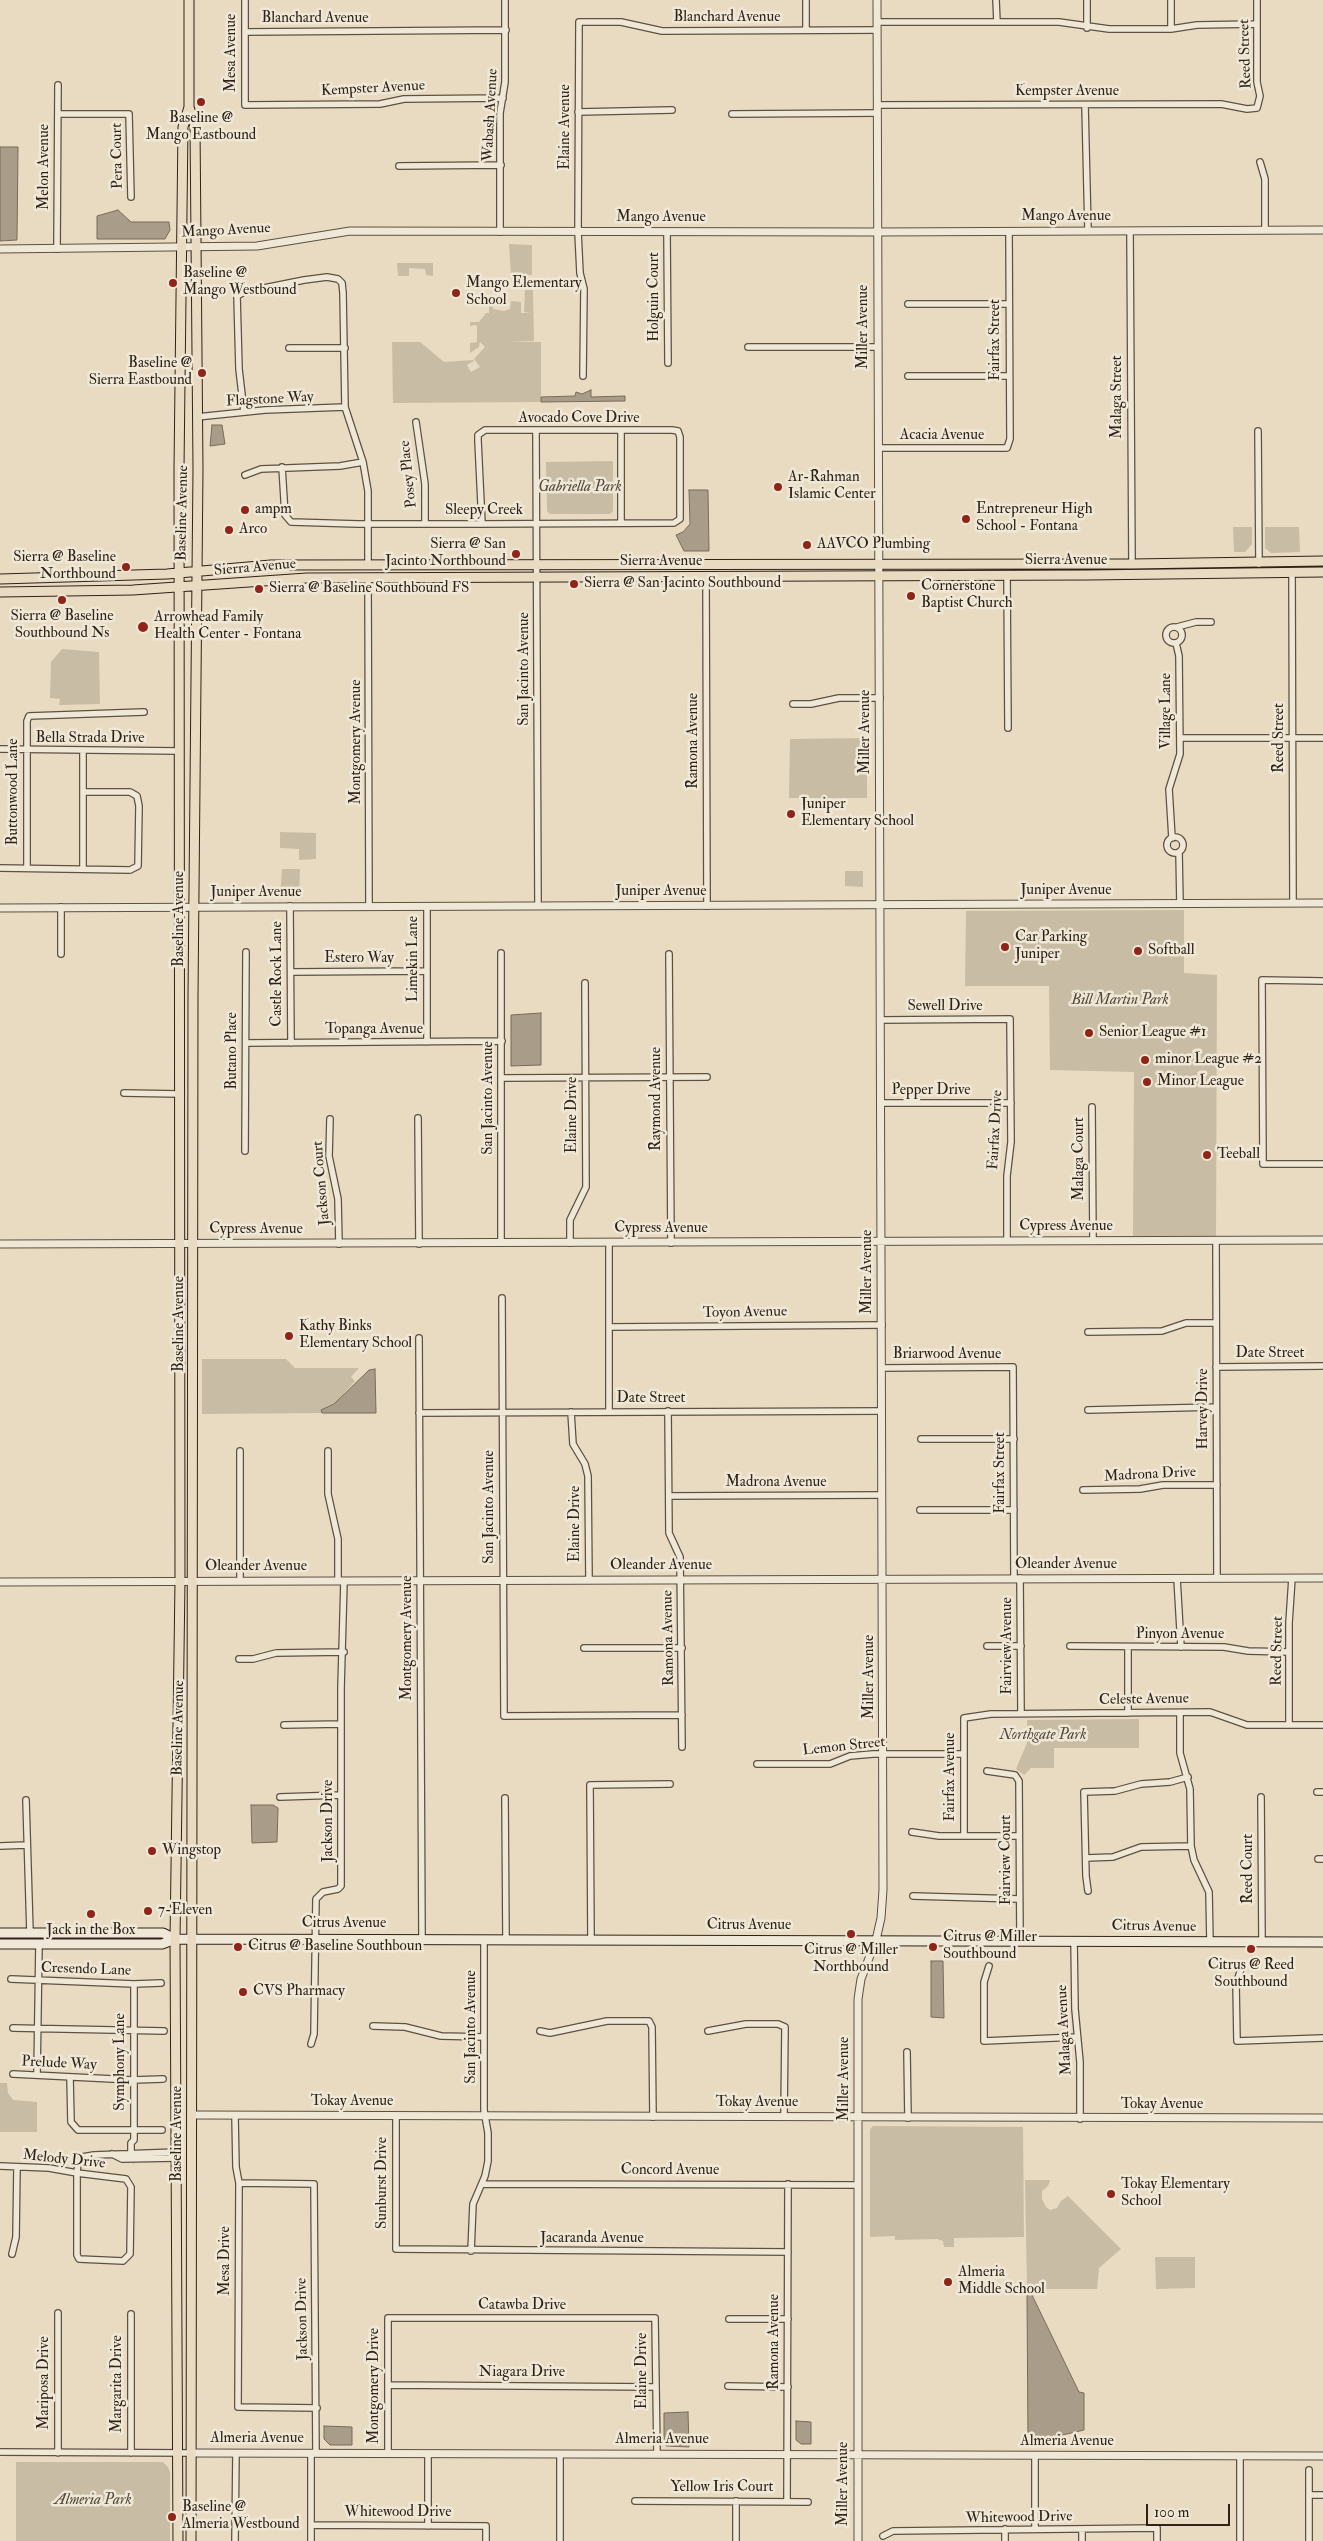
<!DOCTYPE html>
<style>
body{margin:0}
#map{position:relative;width:1323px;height:2541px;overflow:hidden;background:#e8dbc2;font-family:"IM FELL Double Pica",serif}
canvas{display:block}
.scale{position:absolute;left:1146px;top:2504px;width:84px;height:22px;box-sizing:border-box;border:2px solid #302218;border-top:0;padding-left:6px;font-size:15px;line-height:18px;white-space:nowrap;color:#302218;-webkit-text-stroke:4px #f0e8d7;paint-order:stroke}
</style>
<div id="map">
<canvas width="1323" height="2541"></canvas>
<div class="scale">100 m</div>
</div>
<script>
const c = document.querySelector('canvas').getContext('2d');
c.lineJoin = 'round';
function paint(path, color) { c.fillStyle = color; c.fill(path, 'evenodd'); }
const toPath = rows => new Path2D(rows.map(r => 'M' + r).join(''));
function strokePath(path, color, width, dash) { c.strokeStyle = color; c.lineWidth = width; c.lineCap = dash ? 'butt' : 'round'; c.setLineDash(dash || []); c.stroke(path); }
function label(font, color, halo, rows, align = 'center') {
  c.font = font + ' "IM FELL Double Pica",serif'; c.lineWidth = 5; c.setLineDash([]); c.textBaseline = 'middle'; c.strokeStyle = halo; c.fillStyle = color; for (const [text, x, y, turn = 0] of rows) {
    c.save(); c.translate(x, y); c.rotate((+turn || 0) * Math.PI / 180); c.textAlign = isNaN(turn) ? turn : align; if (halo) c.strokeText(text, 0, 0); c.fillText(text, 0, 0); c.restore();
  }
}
paint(toPath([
 [509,244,532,245,532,275,511,275],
 [397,263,433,263,433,276,426,275,425,269,409,268,409,276,398,276],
 [525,290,533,290,534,341,506,342,541,342,541,402,393,403,392,342,420,342,444,362,473,360,474,361,467,365,471,372,480,367,474,359,485,347,480,342,479,347,470,353,470,343,477,342,477,327,476,325,470,326,470,322,479,322,486,313,489,313,489,302,493,302,493,309,504,311,510,309,511,301,521,302,521,313,531,313,524,312],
 [613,461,613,511,610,514,550,514,547,511,546,462],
 [1233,527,1252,527,1252,544,1245,552,1234,552],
 [1265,527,1299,527,1300,552,1271,553,1265,548],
 [62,649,99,652,100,704,59,705,60,699,50,698,51,662],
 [867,738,867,798,789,798,790,739],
 [280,832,316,833,316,859,299,860,299,849,280,848],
 [282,869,300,869,299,896,280,895],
 [845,871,863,871,863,887,845,886],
 [1184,910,1184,973,1217,975,1216,1236,1133,1236,1134,1072,1050,1070,1049,986,965,986,966,911],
 [202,1359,286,1359,295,1368,359,1368,351,1377,355,1381,334,1404,321,1410,322,1413,202,1414],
 [1139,1719,1139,1748,1054,1748,1054,1768,1031,1768,1024,1775,1016,1769,1027,1743,1027,1720],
 [0,2083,7,2083,8,2093,13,2100,37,2102,37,2132,0,2132],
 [873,2126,1023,2127,1024,2237,954,2238,954,2247,944,2247,943,2241,937,2239,895,2240,895,2236,870,2237,870,2129],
 [1025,2180,1050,2180,1048,2186,1042,2191,1042,2199,1046,2207,1050,2210,1057,2208,1061,2201,1068,2196,1121,2249,1099,2268,1097,2289,1027,2289],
 [1155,2257,1195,2257,1195,2288,1156,2289],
 [16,2462,163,2462,168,2467,170,2472,170,2541,16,2541]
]), '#c9bca5');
const water = toPath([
 [0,147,18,147,17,240,0,241,0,147],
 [118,210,131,222,169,222,170,230,165,239,97,239,97,216,118,210],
 [591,390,591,397,625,396,625,401,541,402,541,397,575,396,576,392,582,394,591,390],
 [212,425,222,425,225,444,210,446,212,425],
 [689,490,708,490,709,551,684,551,676,535,683,532,690,524,689,490],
 [541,1013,541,1065,511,1066,511,1015,541,1013],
 [375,1369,376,1413,322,1413,321,1410,334,1404,369,1370,375,1369],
 [251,1805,273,1805,278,1808,277,1842,252,1843,251,1805],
 [931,1961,943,1961,944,2018,931,2017,931,1961],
 [1031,2293,1079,2392,1084,2393,1084,2430,1028,2443,1027,2294,1031,2293],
 [688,2412,689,2447,666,2446,664,2443,664,2413,688,2412],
 [796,2421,811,2422,811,2444,801,2444,796,2440,796,2421],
 [324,2426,352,2427,352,2445,330,2445,324,2439,324,2426]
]);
paint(water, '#a99c88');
strokePath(water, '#796b5b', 1);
const minor = toPath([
 [245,0,245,105,380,104,404,99,503,98],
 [806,0,806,30],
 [996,0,997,22],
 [1087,0,1087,28],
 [1171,0,1171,29],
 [877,22,1059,22,1109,29,1171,29,1197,25,1257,24],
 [245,32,506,30],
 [877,105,1221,104,1247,109,1257,108,1260,96,1257,82,1257,0],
 [1085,105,1088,231],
 [578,112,672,110],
 [58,114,129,114,131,197],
 [732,114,877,113],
 [1260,162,1265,179,1265,230],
 [399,166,501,165],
 [1130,231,1132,564],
 [500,232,500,113,505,82,505,0],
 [667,232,668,363],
 [57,249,58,85],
 [908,304,1009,304],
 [748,347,878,347],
 [289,348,345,348],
 [583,376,584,289,580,273,578,232,579,22,621,22,662,31,877,30],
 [908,376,1009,376],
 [244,412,239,369,237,296,244,292,304,280,327,277,338,279,342,283,343,293,345,407,363,462,368,491,368,564],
 [197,417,265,410,345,407],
 [416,422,425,484,425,523],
 [1258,431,1259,564],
 [536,432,538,906],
 [878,448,1007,448,1010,439,1009,231],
 [282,467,285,515,291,522,358,524,482,524,674,523,680,519,680,437,678,431,672,430,485,430,478,435,478,441,482,524],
 [245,475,261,469,340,466,363,462],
 [621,523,621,431],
 [1292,572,1293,903],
 [1007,574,1008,728],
 [706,576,707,906],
 [368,577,369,906],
 '1166 635a8 8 0 1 1 16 0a8 8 0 1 1-16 0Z',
 [1177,627,1196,622,1211,622],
 [793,704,811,704,839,698,880,698],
 [1180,738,1323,738],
 [0,749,179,751],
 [83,751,83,869],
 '1167 845a8 8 0 1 1 16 0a8 8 0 1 1-16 0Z',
 [1172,838,1169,789,1180,754,1179,656,1176,643],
 [1179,852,1180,904],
 [0,868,130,870,138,866,139,806,137,796,130,792,83,792],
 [27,868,27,721,29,716,144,712],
 [290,906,291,1043],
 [427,906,427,1042],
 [501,953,501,1243],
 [61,954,61,907],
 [669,954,671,1243],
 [292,972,427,971],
 [1323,981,1262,980,1263,1164,1323,1164],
 [881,1020,1010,1019,1011,1142,1007,1176,1007,1241],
 [246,1043,502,1041],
 [502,1078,707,1077],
 [124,1093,179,1094],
 [881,1103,1011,1103],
 [1092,1107,1093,1241],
 [418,1118,419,1244],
 [330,1119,329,1156,338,1199,339,1244],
 [245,1151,246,952],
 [1216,1240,1217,1578],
 [570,1243,570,1220,586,1187,585,983],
 [609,1243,609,1412],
 [502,1298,504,1716,682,1715],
 [609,1327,882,1325],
 [1088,1332,1162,1331,1186,1323,1216,1323],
 [419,1338,422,1939],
 [1216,1367,1323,1366],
 [882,1368,1013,1367,1014,1579],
 [1088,1410,1216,1407],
 [668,1411,669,1533,680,1557,682,1747],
 [571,1412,573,1444,585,1464,588,1476,589,1580],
 [419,1413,882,1411],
 [921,1439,1014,1439],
 [240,1451,240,1581],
 [328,1451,328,1494,338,1539,338,1581],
 [1083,1490,1140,1489,1163,1485,1217,1485],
 [669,1496,882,1495],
 [920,1510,1014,1510],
 [1020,1578,1021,1713],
 [1177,1578,1181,1647],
 [987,1646,1021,1646],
 [1070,1646,1224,1647,1248,1651,1289,1652],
 [1128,1647,1128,1713],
 [584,1648,682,1648],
 [239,1659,253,1659,276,1653,344,1652],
 [1180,1713,1180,1753,1190,1789,1191,1846,1194,1860,1209,1892,1210,1942],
 [284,1725,341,1724],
 [1289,1725,1289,1623,1292,1578],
 [757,1764,830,1764,850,1756,873,1754,963,1754],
 [987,1771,1015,1775,1019,1781,1020,1939],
 [1317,1792,1323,1792],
 [280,1797,341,1795],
 [1261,1797,1262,1942],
 [505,1798,506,1939],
 [26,1800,30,1933],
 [912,1832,939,1836,1019,1836],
 [964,1836,964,1718,991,1714,1210,1712,1247,1725,1323,1725],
 [0,1846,27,1845],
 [1086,1858,1113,1857,1141,1847,1191,1846],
 [1318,1859,1323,1859],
 [1088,1891,1086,1876,1084,1792,1115,1791,1141,1784,1170,1782,1188,1777],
 [913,1896,1019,1899],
 [591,1939,590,1785,670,1784],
 [1074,1940,1075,2009,1080,2062,1080,2119],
 [989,1966,984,1982,984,2041,1077,2037],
 [1242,1966,1236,1984,1237,2041,1323,2038],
 [11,1979,134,1984,161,1983],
 [134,1984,134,2140,131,2143,131,2152,134,2159],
 [373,2026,405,2027,441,2036,484,2037],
 [13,2028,164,2031],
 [540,2031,550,2033,607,2021,649,2021,652,2027,653,2117],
 [708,2031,746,2024,778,2024,785,2027,784,2117],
 [311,2044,314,2034,316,1899,323,1892,338,1889,341,1886,341,1688,344,1581],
 [907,2052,908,2118],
 [13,2074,133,2080,163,2079],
 [37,2075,39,1944],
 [70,2077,71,2122,78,2130,162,2130],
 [235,2116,236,2167,239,2183,238,2407,317,2408],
 [396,2116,396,2249,788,2252],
 [112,2154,122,2159,177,2158],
 [0,2166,49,2168,77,2173,126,2179,131,2187,130,2254,123,2261,79,2259,77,2255,77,2173,78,2163,82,2157,94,2155,177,2152],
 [239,2183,314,2184,316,2453],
 [482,2184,858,2185],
 [471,2251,473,2204,485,2176,488,2161,488,2133,484,2110,484,1939],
 [12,2254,16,2237,17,2167],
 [58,2313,58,2453],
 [131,2314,131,2453],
 [729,2319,788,2319],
 [388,2385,656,2387],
 [728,2386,788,2387],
 [0,2452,192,2453],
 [311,2453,311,2541],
 [388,2453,388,2318,655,2318,657,2454],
 [1309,2470,1309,2541],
 [1309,2495,1323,2495],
 [635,2501,808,2502],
 [736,2501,736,2541],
 [787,2501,788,2184],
 [311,2525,486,2526,486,2541],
 [428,2526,428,2454],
 [1035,2528,1035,2455],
 [883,2536,893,2531,1157,2528,1157,2541],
 [235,2541,236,2453],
 [560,2541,560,2454],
 [1005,2541,1005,2529],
 [1082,2541,1082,2529],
 [1240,2541,1240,2456]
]);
const tertiary = toPath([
 [0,249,257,246,350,231,877,232,1323,230],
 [0,908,1323,903],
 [0,1244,1323,1240],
 [0,1582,1323,1578],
 [191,2115,1323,2118],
 [192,2453,1323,2456],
 [858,2541,858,1999,861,1979,876,1940,881,1918,883,1890,877,0]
]);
const secondary = toPath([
 [0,1933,163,1933,175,1939,1323,1942],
 [0,1944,162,1944,175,1939]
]);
const primary = toPath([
 [189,107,195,126,198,469,193,995,191,2541],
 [0,579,167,574,271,565,1132,564,1323,561],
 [0,592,133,590,307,578,1088,575,1323,572],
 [178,2541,175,1939,180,1581,179,468,183,127,189,107,189,0]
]);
strokePath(minor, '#5e5042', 8);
strokePath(tertiary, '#5e5042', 9);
strokePath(secondary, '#302218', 11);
strokePath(primary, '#302218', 11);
strokePath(minor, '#f0e8d7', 5.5);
strokePath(tertiary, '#f0e8d7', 7);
strokePath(secondary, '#f0e8d7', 9);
strokePath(primary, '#e8dbc2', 9);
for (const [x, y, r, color] of [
 [201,102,5,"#8f2418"],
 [173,283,5,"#8f2418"],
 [456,293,5,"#8f2418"],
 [202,373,5,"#8f2418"],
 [778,487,5,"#8f2418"],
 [245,510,5,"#8f2418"],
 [966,519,5,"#8f2418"],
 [229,530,5,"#8f2418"],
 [807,545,5,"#8f2418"],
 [516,554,5,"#8f2418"],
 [126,567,5,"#8f2418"],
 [574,584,5,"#8f2418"],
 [259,589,5,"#8f2418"],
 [911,596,5,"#8f2418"],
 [62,600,5,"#8f2418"],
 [143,627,6,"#8f2418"],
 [791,814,5,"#8f2418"],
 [1005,947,5,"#8f2418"],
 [1138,951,5,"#8f2418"],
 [1089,1033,5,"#8f2418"],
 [1145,1060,5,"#8f2418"],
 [1147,1082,5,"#8f2418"],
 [1207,1155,5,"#8f2418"],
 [289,1336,5,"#8f2418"],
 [152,1851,5,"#8f2418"],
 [148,1911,5,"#8f2418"],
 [91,1914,5,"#8f2418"],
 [851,1934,5,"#8f2418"],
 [238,1947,5,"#8f2418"],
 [933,1947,5,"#8f2418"],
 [1251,1949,5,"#8f2418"],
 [243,1992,5,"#8f2418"],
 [1111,2194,5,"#8f2418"],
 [948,2282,5,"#8f2418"],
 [172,2517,5,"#8f2418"]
]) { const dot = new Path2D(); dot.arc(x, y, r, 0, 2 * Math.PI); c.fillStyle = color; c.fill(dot); strokePath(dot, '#f0e8d7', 2); }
label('15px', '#302218', '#f0e8d7', [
 ["Blanchard Avenue",727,18],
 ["Blanchard Avenue",315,19],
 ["Mesa Avenue",232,53,-90],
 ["Reed Street",1246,54,-92],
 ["Kempster Avenue",373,89,-3],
 ["Kempster Avenue",1067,92],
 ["Wabash Avenue",491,115,-87],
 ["Elaine Avenue",566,127,-90],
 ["Pera Court",118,156,-91],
 ["Melon Avenue",45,167,-90],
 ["Mango Avenue",1066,217],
 ["Mango Avenue",661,218],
 ["Mango Avenue",226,231,-3],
 ["Holguin Court",655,297,-90],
 ["Miller Avenue",864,327,-90],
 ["Fairfax Street",996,340,-90],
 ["Malaga Street",1118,397,-90],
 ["Flagstone Way",270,400,-3],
 ["Avocado Cove Drive",579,419],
 ["Acacia Avenue",942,436],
 ["Posey Place",409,474,-96],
 ["Sleepy Creek",484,511],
 ["Baseline Avenue",183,513,-89],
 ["Sierra Avenue",1066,561],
 ["Sierra Avenue",661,562],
 ["Sierra Avenue",255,568,-5],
 ["San Jacinto Avenue",525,669,-90],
 ["Village Lane",1167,711,-90],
 ["Miller Avenue",866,732,-90],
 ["Reed Street",1280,738,-90],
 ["Bella Strada Drive",90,739],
 ["Ramona Avenue",694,741,-90],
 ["Montgomery Avenue",357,742,-90],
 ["Buttonwood Lane",14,792,-90],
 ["Juniper Avenue",1066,891],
 ["Juniper Avenue",661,892],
 ["Juniper Avenue",256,893],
 ["Baseline Avenue",180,919,-90],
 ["Estero Way",359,959],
 ["Limekin Lane",414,959,-90],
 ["Castle Rock Lane",278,974,-90],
 ["Sewell Drive",945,1007],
 ["Topanga Avenue",374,1030],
 ["Butano Place",233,1051,-90],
 ["Pepper Drive",931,1091],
 ["San Jacinto Avenue",489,1098,-90],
 ["Raymond Avenue",657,1099,-90],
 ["Elaine Drive",573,1115,-90],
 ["Fairfax Drive",996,1130,-87],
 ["Malaga Court",1080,1159,-90],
 ["Jackson Court",322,1183,-95],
 ["Cypress Avenue",1066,1227],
 ["Cypress Avenue",661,1229],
 ["Cypress Avenue",256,1230],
 ["Miller Avenue",868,1272,-90],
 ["Toyon Avenue",745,1313,-1],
 ["Baseline Avenue",180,1324,-90],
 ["Date Street",1270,1354],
 ["Briarwood Avenue",947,1355],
 ["Date Street",651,1399],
 ["Harvey Drive",1204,1409,-90],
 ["Fairfax Street",1001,1473,-90],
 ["Madrona Drive",1150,1475,-3],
 ["Madrona Avenue",776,1483],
 ["San Jacinto Avenue",490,1507,-90],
 ["Elaine Drive",576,1524,-90],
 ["Oleander Avenue",1066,1565],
 ["Oleander Avenue",661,1566],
 ["Oleander Avenue",256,1567],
 ["Pinyon Avenue",1180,1635],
 ["Montgomery Avenue",408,1638,-90],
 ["Ramona Avenue",669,1638,-91],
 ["Fairview Avenue",1008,1646,-90],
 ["Reed Street",1278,1651,-89],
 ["Miller Avenue",870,1677,-90],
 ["Celeste Avenue",1144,1700,-1],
 ["Baseline Avenue",179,1728,-89],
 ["Lemon Street",844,1747,-6],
 ["Fairfax Avenue",951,1777,-90],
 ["Jackson Drive",329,1821,-90],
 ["Fairview Court",1007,1860,-90],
 ["Reed Court",1249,1869,-90],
 ["Citrus Avenue",344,1924],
 ["Citrus Avenue",749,1926],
 ["Citrus Avenue",1154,1927,1],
 ["Cresendo Lane",86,1970,2],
 ["San Jacinto Avenue",472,2027,-90],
 ["Malaga Avenue",1065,2030,-93],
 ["Symphony Lane",121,2062,-90],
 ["Prelude Way",59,2064,3],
 ["Miller Avenue",845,2079,-90],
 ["Tokay Avenue",352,2102],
 ["Tokay Avenue",757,2103],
 ["Tokay Avenue",1162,2105],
 ["Baseline Avenue",178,2134,-90],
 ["Melody Drive",64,2160,6],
 ["Concord Avenue",670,2171],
 ["Sunburst Drive",383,2183,-90],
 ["Jacaranda Avenue",592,2239],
 ["Mesa Drive",226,2261,-90],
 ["Catawba Drive",522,2306],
 ["Jackson Drive",303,2319,-91],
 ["Ramona Avenue",775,2342,-90],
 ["Elaine Drive",643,2371,-90],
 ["Niagara Drive",522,2373],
 ["Mariposa Drive",45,2383,-90],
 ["Margarita Drive",118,2384,-90],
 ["Montgomery Drive",375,2386,-90],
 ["Almeria Avenue",257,2439],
 ["Almeria Avenue",662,2440],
 ["Almeria Avenue",1067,2442],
 ["Miller Avenue",844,2484,-90],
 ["Yellow Iris Court",722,2488],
 ["Whitewood Drive",398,2513],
 ["Whitewood Drive",1019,2518,-1]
]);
label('15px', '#302218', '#f0e8d7', [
 ["Baseline @",201,119,"center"],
 ["Mango Eastbound",201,136,"center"],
 ["Baseline @",183,274],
 ["Mango Westbound",183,291],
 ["Mango Elementary",466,284],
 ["School",466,301],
 ["Baseline @",192,364,"right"],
 ["Sierra Eastbound",192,381,"right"],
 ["Ar-Rahman",788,478],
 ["Islamic Center",788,495],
 ["ampm",255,510],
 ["Entrepreneur High",976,510],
 ["School - Fontana",976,527],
 ["Arco",239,530],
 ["Sierra @ San",506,545,"right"],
 ["Jacinto Northbound",506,562,"right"],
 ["AAVCO Plumbing",817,545],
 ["Sierra @ Baseline",116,558,"right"],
 ["Northbound",116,575,"right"],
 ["Sierra @ San Jacinto Southbound",584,584],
 ["Cornerstone",921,587],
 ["Baptist Church",921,604],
 ["Sierra @ Baseline Southbound FS",269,589],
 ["Sierra @ Baseline",62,617,"center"],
 ["Southbound Ns",62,634,"center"],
 ["Arrowhead Family",154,618],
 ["Health Center - Fontana",154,635],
 ["Juniper",801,805],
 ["Elementary School",801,822],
 ["Car Parking",1015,938],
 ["Juniper",1015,955],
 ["Softball",1148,951],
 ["Senior League #1",1099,1033],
 ["minor League #2",1155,1060],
 ["Minor League",1157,1082],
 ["Teeball",1217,1155],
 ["Kathy Binks",299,1327],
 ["Elementary School",299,1344],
 ["Wingstop",162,1851],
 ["7-Eleven",158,1911],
 ["Jack in the Box",91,1931,"center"],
 ["Citrus @ Miller",943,1938],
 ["Southbound",943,1955],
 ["Citrus @ Baseline Southboun",248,1947],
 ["Citrus @ Miller",851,1951,"center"],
 ["Northbound",851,1968,"center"],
 ["Citrus @ Reed",1251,1966,"center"],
 ["Southbound",1251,1983,"center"],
 ["CVS Pharmacy",253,1992],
 ["Tokay Elementary",1121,2185],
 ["School",1121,2202],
 ["Almeria",958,2273],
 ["Middle School",958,2290],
 ["Baseline @",182,2508],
 ["Almeria Westbound",182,2525]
], 'left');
label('italic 15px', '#56483b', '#f0e8d7', [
 ["Gabriella Park",580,488],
 ["Bill Martin Park",1120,1001],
 ["Northgate Park",1043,1736],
 ["Almeria Park",93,2501]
]);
</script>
